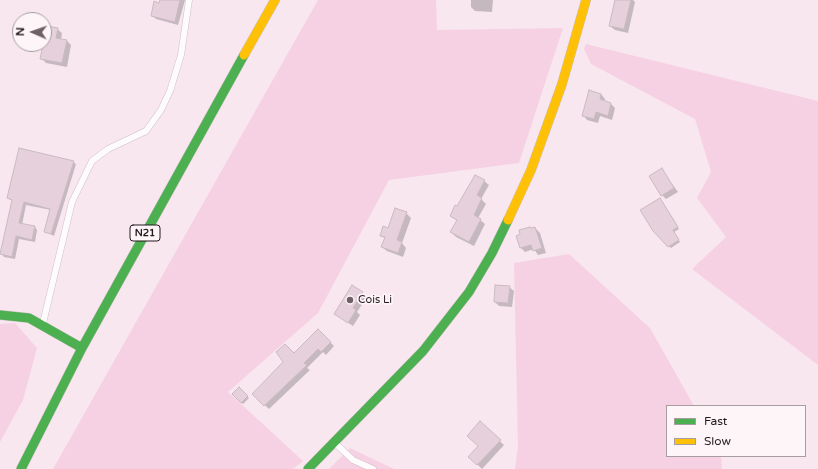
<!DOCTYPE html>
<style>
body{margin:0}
#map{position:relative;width:818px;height:469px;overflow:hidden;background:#f8e7ef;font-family:"Varela Round",sans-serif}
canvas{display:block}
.legend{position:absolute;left:666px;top:405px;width:140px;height:52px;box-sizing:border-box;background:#fdf5f8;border:1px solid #a79da1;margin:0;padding:5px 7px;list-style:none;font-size:12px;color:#25181e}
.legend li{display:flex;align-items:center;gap:8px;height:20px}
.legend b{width:20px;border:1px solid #a79da1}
.north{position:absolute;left:12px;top:12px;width:40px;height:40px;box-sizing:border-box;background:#fdf5f8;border:1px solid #a79da1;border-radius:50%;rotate:272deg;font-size:11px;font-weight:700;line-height:16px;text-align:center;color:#25181e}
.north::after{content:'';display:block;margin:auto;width:14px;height:18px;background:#6f6067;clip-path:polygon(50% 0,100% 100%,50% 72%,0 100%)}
</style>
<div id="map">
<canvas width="818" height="469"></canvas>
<ul class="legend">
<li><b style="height:5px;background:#4caf50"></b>Fast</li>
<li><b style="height:5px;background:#ffc107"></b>Slow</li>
</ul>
<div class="north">N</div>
</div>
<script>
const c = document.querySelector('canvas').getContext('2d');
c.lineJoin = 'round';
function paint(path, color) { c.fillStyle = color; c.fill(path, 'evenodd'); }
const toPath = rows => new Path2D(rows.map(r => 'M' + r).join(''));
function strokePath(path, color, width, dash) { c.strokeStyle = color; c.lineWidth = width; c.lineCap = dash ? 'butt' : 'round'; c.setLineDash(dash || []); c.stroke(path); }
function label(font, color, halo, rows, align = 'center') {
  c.font = font + ' "Varela Round",sans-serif'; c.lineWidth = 3.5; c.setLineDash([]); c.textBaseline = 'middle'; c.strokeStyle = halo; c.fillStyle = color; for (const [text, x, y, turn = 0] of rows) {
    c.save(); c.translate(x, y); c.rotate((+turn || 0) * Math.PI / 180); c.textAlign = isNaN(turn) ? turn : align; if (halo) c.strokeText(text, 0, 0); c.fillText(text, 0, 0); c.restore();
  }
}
paint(toPath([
 [318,0,436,0,437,30,563,28,519,163,389,180,318,313,228,392,303,461,293,469,53,469],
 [586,44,818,101,818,365,692,269,726,237,697,198,711,172,695,119,591,64,584,49],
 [569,254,650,328,694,406,667,406,667,456,721,456,722,469,515,469,518,447,514,263],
 [15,323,37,348,23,400,0,442,0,324],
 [350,448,394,469,329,469]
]), '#f6d1e3');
paint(toPath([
 [161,0,185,0,178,25,156,19,152,15],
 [471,0,493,0,492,12,475,11,471,7],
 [617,0,633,0,635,2,628,33,615,30,610,26],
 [57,29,62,33,61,40,67,41,71,45,67,67,46,63,41,58],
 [601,94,605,99,604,102,611,104,615,108,612,120,600,116,598,123,587,120,583,115],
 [73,162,76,164,54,236,46,232,51,210,26,205,22,225,35,227,37,230,35,242,19,239,15,259,4,257,2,254,13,201,8,198],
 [662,170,678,192,666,199,662,195],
 [484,181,489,185,481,199,486,204,478,218,485,224,474,246,456,237,451,232,457,221,451,216],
 [662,201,679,229,674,232,680,242,671,248,653,231],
 [406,213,411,218,402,243,406,248,403,257,387,251,382,247,385,239,381,235],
 [535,228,540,233,546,253,538,255,534,249,525,252,521,248,517,236],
 [353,286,367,297,357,312,360,315,353,326,335,314],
 [509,287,514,291,512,307,499,306,495,302],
 [318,330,334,346,326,355,323,352,307,368,310,370,269,409,253,394],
 [239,388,249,398,243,404,233,394],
 [480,423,504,445,482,469,470,457,479,447]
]), '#0003');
const building = toPath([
 [160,0,180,0,175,22,151,16,154,1,159,3,160,0],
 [615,0,631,0,624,29,609,26,615,0],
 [47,26,58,28,56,38,67,40,62,63,40,59,47,26],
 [589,90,601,94,600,99,611,103,608,116,596,112,594,119,582,116,589,90],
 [19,148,74,161,51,234,44,232,50,209,24,202,19,223,35,226,32,240,16,236,12,257,0,254,12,200,7,198,19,148],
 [662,168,674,188,661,196,649,176,662,168],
 [475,175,485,180,477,195,482,198,474,215,481,219,469,242,450,232,457,220,450,216,455,205,457,206,475,175],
 [660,198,678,227,673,230,679,240,668,247,653,231,640,210,660,198],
 [395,208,407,212,397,240,402,242,398,253,381,247,385,237,380,236,383,226,388,228,395,208],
 [530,227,531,228,535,227,542,248,533,251,531,245,520,248,516,236,520,234,519,230,530,227],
 [352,285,363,292,353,308,356,310,348,323,334,314,352,285],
 [495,285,510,286,508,303,494,302,495,285],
 [318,329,331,342,321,352,318,349,304,363,307,365,264,406,252,394,283,362,276,352,285,344,294,353,318,329],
 [239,387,248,396,241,403,232,394,239,387],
 [480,421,501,440,477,465,468,457,478,446,467,436,480,421]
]);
paint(building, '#e6d0db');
strokePath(building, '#c9bac1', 1);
const lane = toPath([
 [43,323,72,202,92,161,108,149,146,131,161,110,170,91,181,55,189,0],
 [336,444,353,460,373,469]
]);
const fast = toPath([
 [0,315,29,318,82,348],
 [21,469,82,348,244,55],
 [308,469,423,351,469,292,492,253,508,220]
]);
const slow = toPath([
 [244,55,275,0],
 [508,220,531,170,562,84,586,0]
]);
strokePath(lane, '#cdbec5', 7);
strokePath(fast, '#cdbec5', 10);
strokePath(slow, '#cdbec5', 10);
strokePath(lane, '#fefbfd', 6);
strokePath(fast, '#4caf50', 9);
strokePath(slow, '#ffc107', 9);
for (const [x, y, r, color] of [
 [350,300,4,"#6f6067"]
]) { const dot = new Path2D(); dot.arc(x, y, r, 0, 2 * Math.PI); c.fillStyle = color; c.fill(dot); strokePath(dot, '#fdf5f8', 1.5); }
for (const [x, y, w] of [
 [145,233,30]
]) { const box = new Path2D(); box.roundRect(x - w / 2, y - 8, w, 16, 3); c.fillStyle = '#fdf5f8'; c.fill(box); strokePath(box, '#25181e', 1); }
label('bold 10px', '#25181e', null, [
 ["N21",145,233]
]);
label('11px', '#25181e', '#fdf5f8', [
 ["Cois Li",358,300]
], 'left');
</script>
